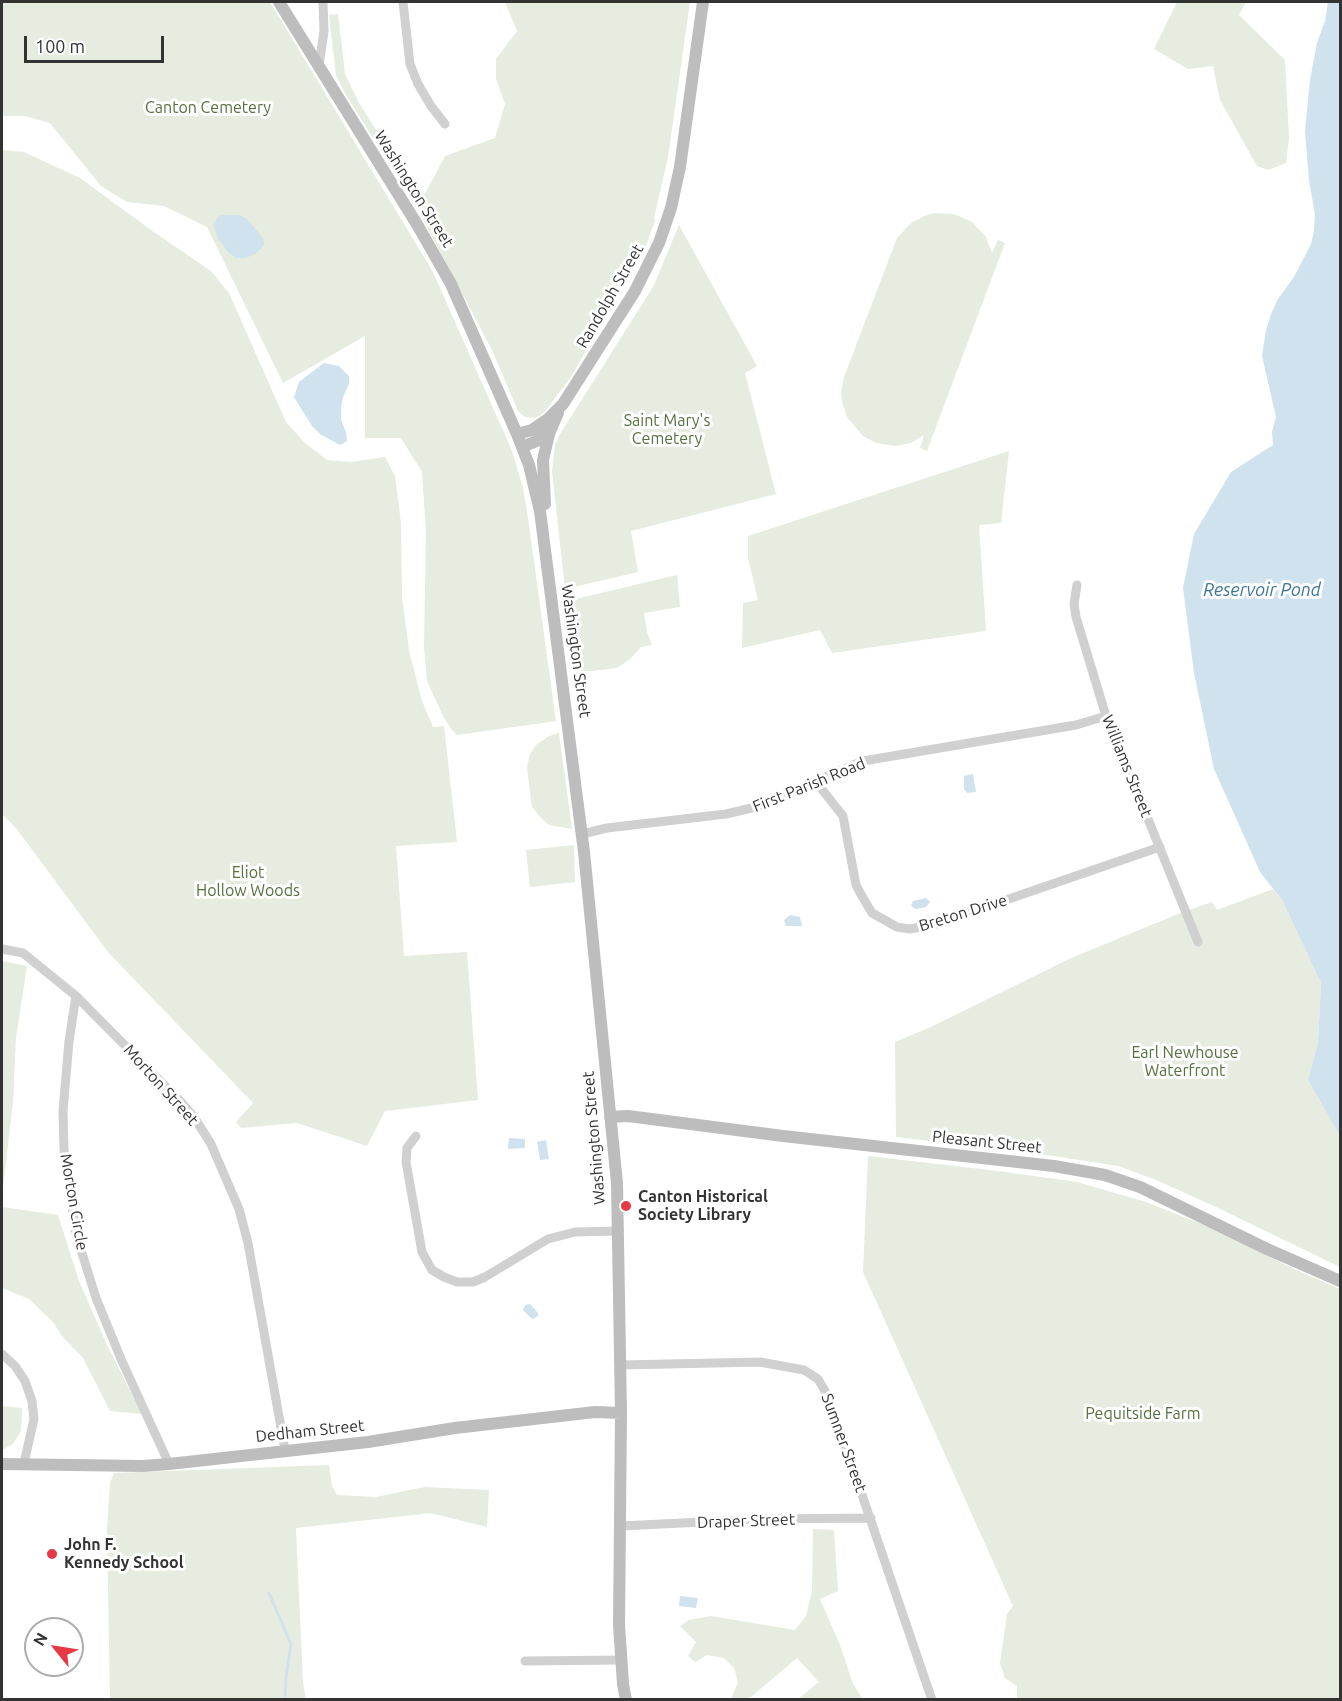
<!DOCTYPE html>
<style>
body{margin:0}
#map{position:relative;width:1342px;height:1701px;overflow:hidden;background:#fff;font-family:Ubuntu,sans-serif}
canvas{display:block}
.frame{position:absolute;inset:0;border:3px solid #333;pointer-events:none}
.north{position:absolute;left:24px;top:1617px;width:60px;height:60px;box-sizing:border-box;background:#fff;border:2px solid #adadad;border-radius:50%;rotate:300deg;font-size:16px;font-weight:700;line-height:24px;text-align:center;color:#333}
.north::after{content:'';display:block;margin:auto;width:21px;height:27px;background:#e63946;clip-path:polygon(50% 0,100% 100%,50% 72%,0 100%)}
.scale{position:absolute;left:24px;top:36px;width:140px;height:27px;box-sizing:border-box;border:3px solid #333;border-top:0;padding-left:8px;font-size:18px;line-height:21px;white-space:nowrap;color:#333;-webkit-text-stroke:4px #fff;paint-order:stroke}
</style>
<div id="map">
<canvas width="1342" height="1701"></canvas>
<div class="frame"></div>
<div class="north">N</div>
<div class="scale">100 m</div>
</div>
<script>
const c = document.querySelector('canvas').getContext('2d');
c.lineJoin = 'round';
function paint(path, color) { c.fillStyle = color; c.fill(path, 'evenodd'); }
const toPath = rows => new Path2D(rows.map(r => 'M' + r).join(''));
function strokePath(path, color, width, dash) { c.strokeStyle = color; c.lineWidth = width; c.lineCap = dash ? 'butt' : 'round'; c.setLineDash(dash || []); c.stroke(path); }
function label(font, color, halo, rows, align = 'center') {
  c.font = font + ' Ubuntu,sans-serif'; c.lineWidth = 6; c.setLineDash([]); c.textBaseline = 'middle'; c.strokeStyle = halo; c.fillStyle = color; for (const [text, x, y, turn = 0] of rows) {
    c.save(); c.translate(x, y); c.rotate((+turn || 0) * Math.PI / 180); c.textAlign = isNaN(turn) ? turn : align; if (halo) c.strokeText(text, 0, 0); c.fillText(text, 0, 0); c.restore();
  }
}
paint(toPath([
 [2,2,270,2,433,272,512,451,523,488,528,518,556,721,457,735,452,730,444,718,427,681,424,647,426,532,422,472,401,438,365,438,365,336,283,383,207,227,164,206,127,202,101,186,50,123,25,116,2,116],
 [505,2,690,2,668,157,654,218,655,221,646,245,571,377,549,406,541,415,534,418,525,417,518,411,492,350,416,206,346,95,336,75,329,15,338,14,345,74,358,101,401,170,425,194,445,156,495,138,505,104,496,79,496,59,517,31],
 [1177,2,1246,2,1239,15,1285,60,1289,138,1286,163,1268,170,1257,166,1220,100,1213,66,1188,69,1154,49],
 [2,150,24,152,80,178,151,230,211,271,229,293,286,422,305,443,327,460,351,462,385,457,395,476,401,523,402,597,409,650,422,701,433,727,444,726,457,842,396,846,404,956,467,952,478,1100,385,1111,367,1146,297,1123,241,1128,236,1122,253,1103,108,952,16,828,2,814],
 [934,213,954,214,972,222,986,237,992,253,998,240,1005,243,927,451,920,448,924,435,911,443,896,446,876,443,863,436,847,417,842,402,841,392,844,377,897,238,911,223,924,216],
 [679,225,757,366,745,373,776,494,631,531,638,572,565,589,552,471,555,445,560,434,653,287],
 [1009,451,1001,523,979,525,986,631,832,653,820,630,742,648,743,603,758,600,748,558,748,536],
 [677,575,680,607,644,613,647,632,652,645,641,647,630,659,617,668,592,671,575,671,567,601],
 [559,733,572,829,549,825,541,818,532,807,530,792,527,767,530,754,536,745,549,736],
 [574,845,575,882,530,887,526,850],
 [1273,889,1282,900,1321,983,1318,1042,1308,1080,1340,1136,1340,1267,1216,1207,1154,1179,1118,1166,1054,1156,896,1137,895,1042,933,1026,1069,959,1178,914,1212,902,1217,910],
 [2,961,27,966,16,1038,13,1102,2,1196],
 [868,1156,998,1171,1077,1182,1146,1202,1221,1232,1296,1270,1340,1289,1340,1699,1017,1699,1017,1686,1005,1678,1000,1663,1007,1614,1013,1606,863,1272],
 [2,1207,58,1215,79,1281,107,1345,142,1414,110,1411,83,1358,62,1336,53,1322,29,1299,2,1288],
 [2,1406,22,1408,21,1431,13,1444,4,1449,2,1449],
 [329,1465,332,1486,337,1495,376,1497,424,1487,489,1490,487,1527,431,1513,296,1528,303,1683,306,1699,110,1700,107,1529,110,1483,114,1473],
 [813,1529,834,1530,838,1591,820,1599,840,1645,853,1684,863,1699,798,1699,819,1682,797,1658,751,1697,747,1699,731,1699,738,1682,734,1668,724,1658,707,1655,695,1662,688,1656,696,1642,680,1626,689,1620,711,1616,795,1630,806,1616,812,1591]
]), '#e6ecdf');
paint(toPath([
 [1328,2,1340,2,1340,1136,1308,1080,1318,1042,1321,983,1282,900,1260,872,1214,769,1194,673,1183,588,1194,534,1231,472,1273,445,1272,432,1276,417,1262,356,1266,330,1271,314,1278,299,1294,277,1311,244,1314,231,1315,214,1309,181,1305,131,1310,80,1317,43,1325,21],
 [222,215,239,215,247,219,263,238,264,245,255,254,245,258,237,258,229,253,218,239,214,225,218,217],
 [324,363,339,366,349,376,349,384,343,397,341,408,341,420,346,432,347,441,340,445,320,434,312,426,294,397,299,382],
 [973,774,976,792,967,793,964,789,964,776],
 [926,898,930,902,926,907,916,909,911,906,913,901],
 [790,915,800,917,802,926,786,926,784,920],
 [509,1138,525,1139,525,1148,508,1149],
 [546,1140,549,1159,540,1160,537,1142],
 [530,1304,538,1313,538,1316,533,1319,531,1318,523,1310,525,1305],
 [680,1596,698,1598,696,1608,679,1606]
]), '#cfe2ee');
strokePath(toPath([
 [269,1593,291,1644,286,1676,285,1700]
]), '#cfe2ee', 3);
strokePath(toPath([
 [403,2,410,64,418,84,431,106,445,124],
 [319,66,324,31,323,2],
 [1077,585,1074,604,1076,617,1106,716,1198,942],
 [816,782,843,816,856,885,863,898,872,913,897,927,910,929,936,924,1160,847],
 [582,834,607,828,726,814,756,807,863,761,1076,725,1106,716],
 [2,949,23,953,76,996,181,1102,194,1117,211,1144,239,1209,248,1243,285,1450],
 [76,996,69,1041,63,1111,64,1150,76,1234,96,1298,121,1359,169,1464],
 [416,1136,407,1148,406,1162,422,1252,432,1270,444,1277,457,1282,473,1282,485,1277,548,1239,575,1232,619,1231],
 [2,1354,15,1366,25,1381,32,1401,34,1419,24,1463],
 [621,1365,760,1362,804,1370,818,1379,829,1398,932,1700],
 [621,1526,763,1519,871,1518],
 [525,1661,621,1660]
]), '#d0d0d0', 9);
strokePath(toPath([
 [279,2,418,226,451,284,517,434,529,465,540,511,584,852,617,1183,621,1413,619,1625,623,1684,626,1700],
 [517,434,532,430,548,419,563,404,635,291,659,243,671,208,680,167,703,2],
 [522,447,539,440,548,430],
 [545,504,543,460,549,434,558,413],
 [610,1117,628,1116,783,1136,1054,1166,1105,1175,1140,1187,1267,1249,1340,1281],
 [2,1464,143,1466,169,1464,368,1442,455,1428,595,1412,621,1413]
]), '#bdbdbd', 12);
for (const [x, y, r, color] of [
 [626,1206,6,"#e63946"],
 [52,1554,6,"#e63946"]
]) { const dot = new Path2D(); dot.arc(x, y, r, 0, 2 * Math.PI); c.fillStyle = color; c.fill(dot); strokePath(dot, '#fff', 2); }
label('16px', '#56703f', '#fff', [
 ["Canton Cemetery",208,108],
 ["Saint Mary's",667,421],
 ["Cemetery",667,439],
 ["Eliot",248,873],
 ["Hollow Woods",248,891],
 ["Earl Newhouse",1185,1053],
 ["Waterfront",1185,1071],
 ["Pequitside Farm",1143,1414]
]);
label('16px', '#333', '#fff', [
 ["Washington Street",414,189,58],
 ["Randolph Street",610,296,-60],
 ["Washington Street",576,651,82],
 ["Williams Street",1127,766,68],
 ["First Parish Road",809,785,-22],
 ["Breton Drive",963,913,-17],
 ["Morton Street",161,1085,48],
 ["Washington Street",594,1138,-95],
 ["Pleasant Street",987,1142,6],
 ["Morton Circle",74,1202,80],
 ["Dedham Street",310,1431,-6],
 ["Sumner Street",844,1443,70],
 ["Draper Street",746,1521,-2]
]);
label('bold 16px', '#333', '#fff', [
 ["Canton Historical",638,1197],
 ["Society Library",638,1215],
 ["John F.",64,1545],
 ["Kennedy School",64,1563]
], 'left');
label('italic 18px', '#3f7597', '#fff', [
 ["Reservoir Pond",1262,590]
]);
</script>
